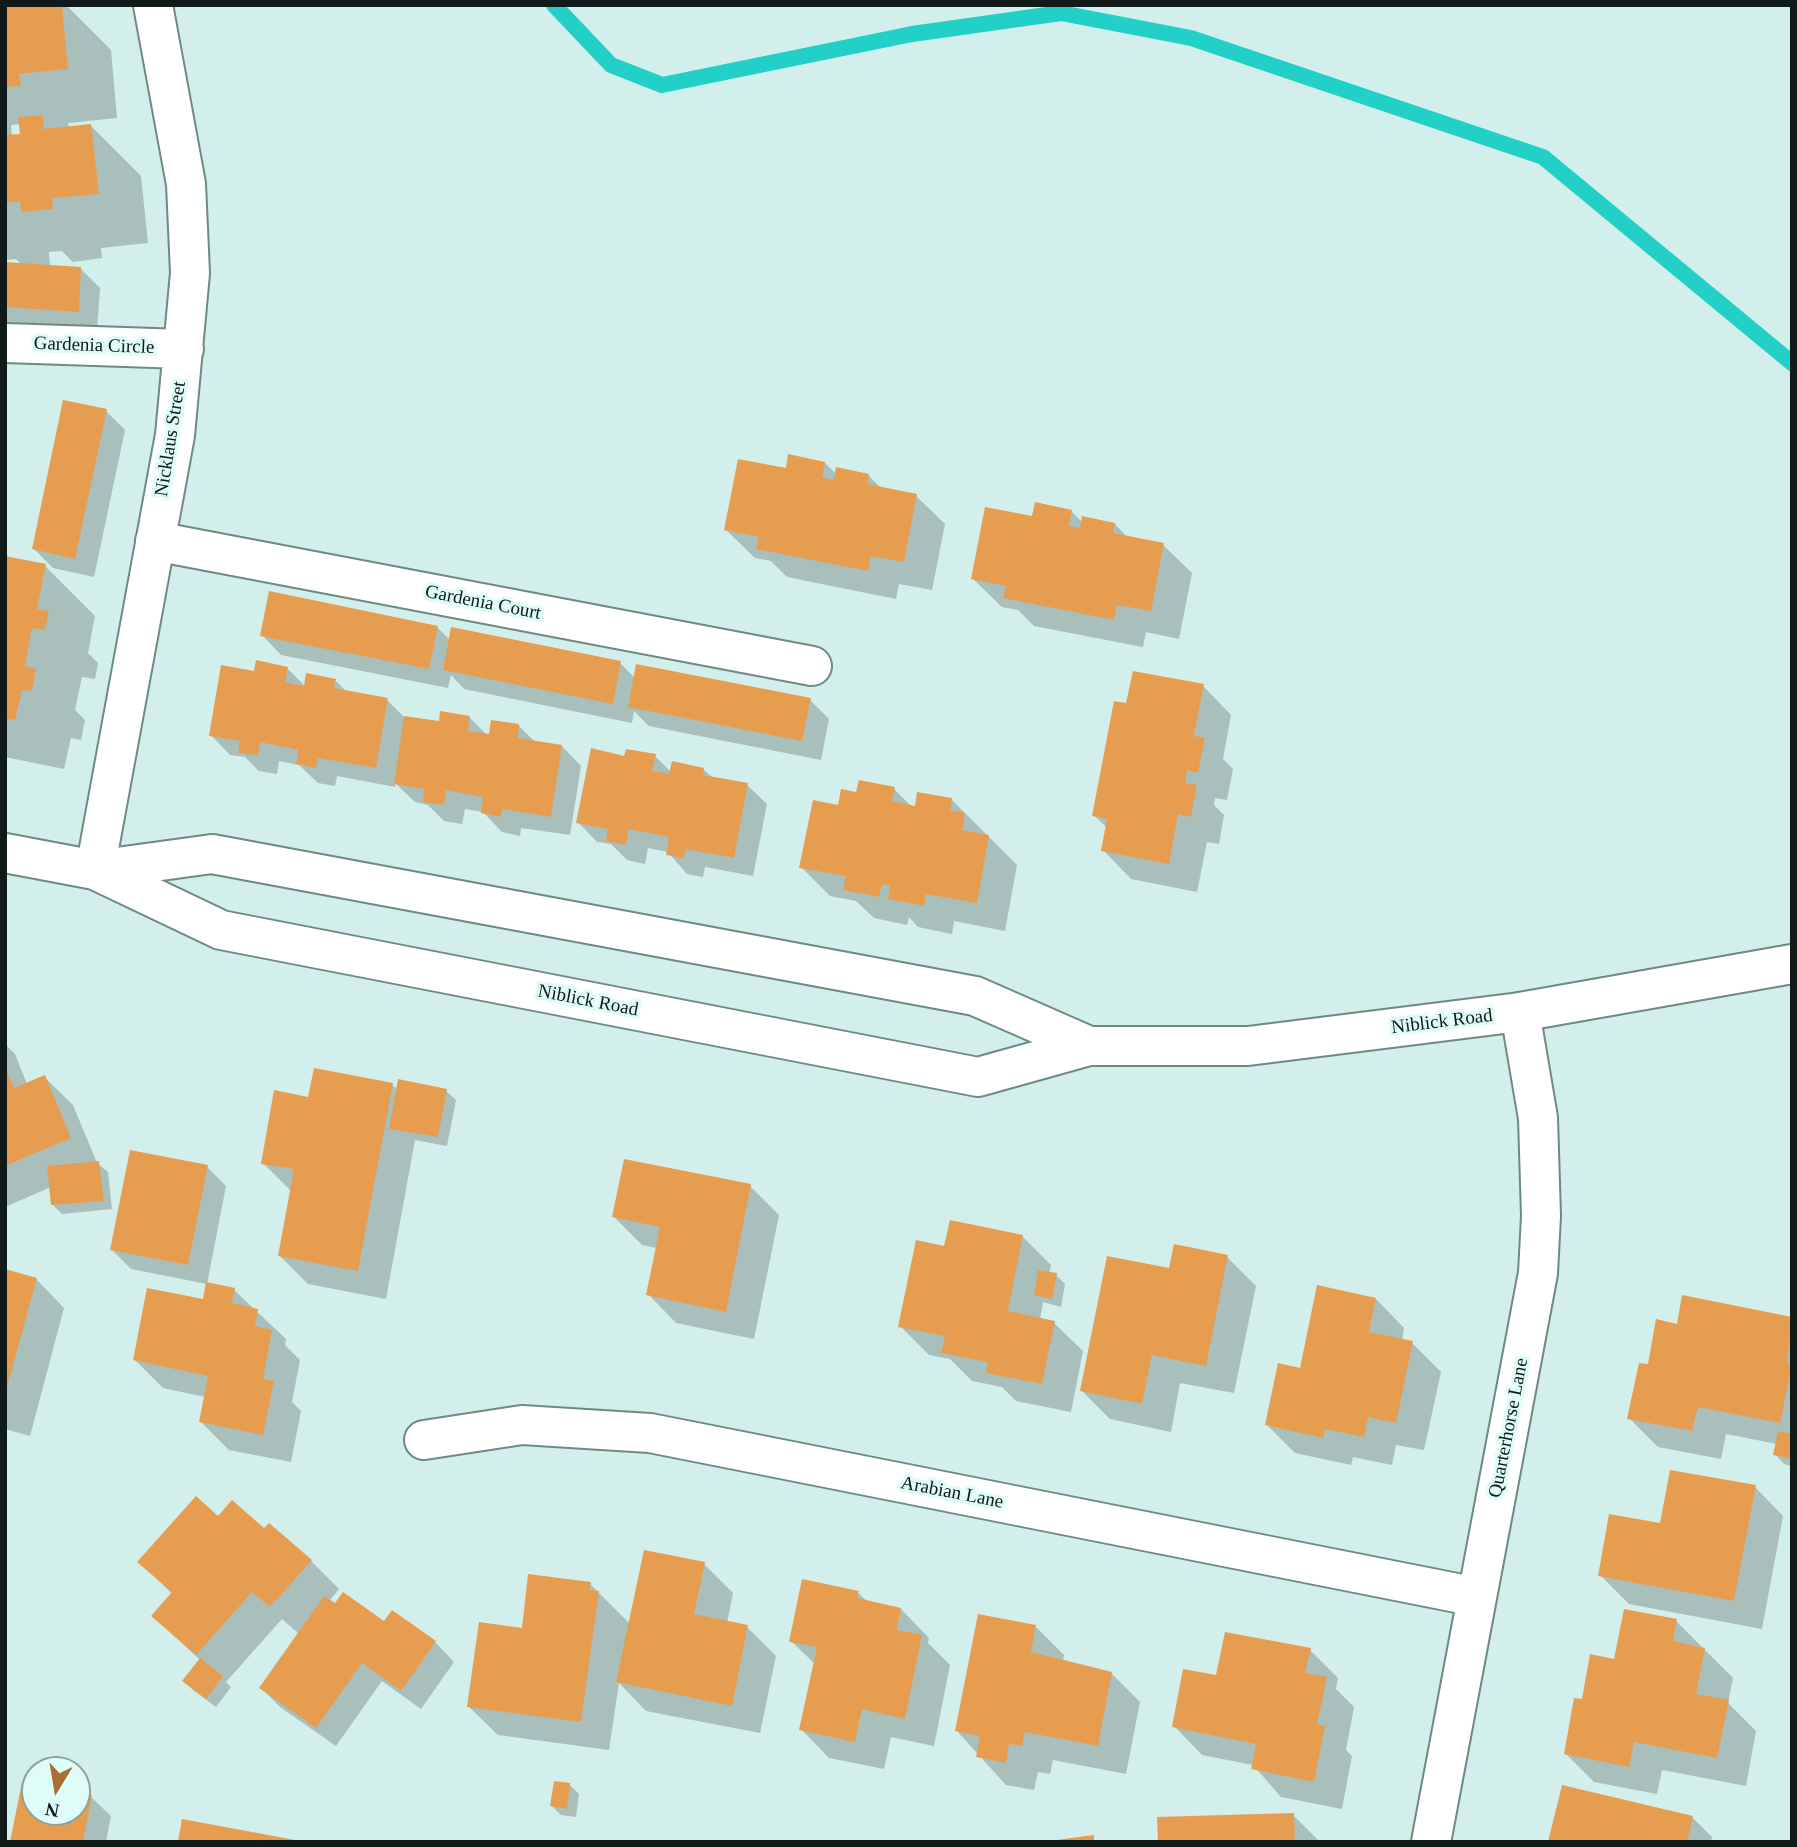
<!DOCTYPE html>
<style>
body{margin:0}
#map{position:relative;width:1797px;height:1847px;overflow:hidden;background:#d2efec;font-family:"Times New Roman",serif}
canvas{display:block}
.frame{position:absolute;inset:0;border:7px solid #0f1a19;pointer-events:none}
.north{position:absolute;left:21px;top:1756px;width:70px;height:70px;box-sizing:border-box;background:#dffcf9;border:2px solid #8ca29f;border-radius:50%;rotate:191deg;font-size:19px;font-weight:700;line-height:28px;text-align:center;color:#0f1a19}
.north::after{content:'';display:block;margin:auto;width:24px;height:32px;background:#aa6f30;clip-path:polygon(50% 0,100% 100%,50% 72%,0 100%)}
</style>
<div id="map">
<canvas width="1797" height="1847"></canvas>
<div class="frame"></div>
<div class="north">N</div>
</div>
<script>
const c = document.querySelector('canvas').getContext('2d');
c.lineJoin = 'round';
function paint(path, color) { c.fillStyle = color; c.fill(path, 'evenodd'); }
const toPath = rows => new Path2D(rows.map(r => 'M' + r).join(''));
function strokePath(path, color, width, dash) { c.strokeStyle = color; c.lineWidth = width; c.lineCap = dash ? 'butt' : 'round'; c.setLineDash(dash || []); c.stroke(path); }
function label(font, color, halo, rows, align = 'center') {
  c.font = font + ' "Times New Roman",serif'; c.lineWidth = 7; c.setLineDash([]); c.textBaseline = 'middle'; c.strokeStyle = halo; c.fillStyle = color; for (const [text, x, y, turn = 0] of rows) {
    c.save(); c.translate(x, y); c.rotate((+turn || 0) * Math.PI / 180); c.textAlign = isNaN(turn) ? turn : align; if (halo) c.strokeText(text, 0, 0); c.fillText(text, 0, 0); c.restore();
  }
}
paint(toPath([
 [5,5,66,5,111,50,117,118,68,123,69,128,91,126,141,176,148,243,101,248,102,258,73,262,62,251,49,252,50,267,81,269,100,288,97,330,5,324,5,263,22,265,16,259,5,260],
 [21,124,22,136,12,137,11,125],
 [106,411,125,430,94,577,53,568,34,549],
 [825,463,837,475,868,475,882,489,916,496,945,524,932,590,899,584,896,599,787,577,771,561,755,558,726,530,787,470],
 [1071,511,1083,523,1115,524,1128,538,1163,545,1192,573,1179,639,1146,632,1143,647,1034,626,1018,610,1002,607,973,579],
 [5,558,45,566,95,616,88,653,98,663,95,679,82,677,75,710,85,720,81,740,71,738,64,769,5,757],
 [437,627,451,641,620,663,635,678,810,700,829,719,821,760,649,726,634,711,632,723,464,689,451,675,448,688,281,655,262,635],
 [287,668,306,687,335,680,347,692,387,700,405,718,441,724,469,717,487,735,519,726,535,742,562,746,581,766,570,835,521,828,520,836,502,832,483,812,465,809,462,824,444,821,428,805,415,802,395,783,395,787,337,776,335,786,318,783,299,765,279,761,277,774,259,771,245,757,230,755,211,735,256,673],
 [1203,686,1231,715,1223,759,1233,769,1227,800,1215,798,1214,805,1224,815,1219,844,1207,842,1197,892,1131,879,1103,850,1107,828,1094,815,1128,705],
 [655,756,671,772,703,769,713,778,747,785,767,804,753,876,705,867,703,877,687,874,668,852,648,848,645,864,627,860,611,844,597,842,578,822,626,758],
 [894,789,912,807,951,799,1017,865,1005,931,954,921,952,934,918,927,909,917,907,925,874,918,856,901,830,896,801,867,840,807,858,794],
 [5,1044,15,1054,27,1084,44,1077,73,1105,97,1163,108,1172,112,1209,62,1214,52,1204,51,1187,5,1207],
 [392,1085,398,1090,446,1091,456,1100,447,1146,415,1140,386,1299,308,1284,280,1256,292,1192,263,1163,310,1099],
 [207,1167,226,1186,207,1284,131,1269,111,1249],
 [750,1186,779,1215,754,1339,676,1323,648,1294,657,1248,642,1245,614,1217],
 [1022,1236,1051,1265,1049,1274,1056,1275,1065,1284,1061,1307,1043,1302,1040,1319,1054,1323,1083,1351,1071,1412,1016,1401,1002,1387,972,1381,950,1359,929,1355,900,1326,946,1248],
 [1227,1257,1256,1286,1234,1393,1180,1383,1171,1432,1110,1419,1082,1391,1170,1270],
 [5,1271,36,1279,64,1308,30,1436,5,1429],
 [234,1290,286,1339,285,1345,300,1360,292,1402,301,1411,291,1462,229,1450,201,1422,205,1397,163,1388,135,1360,204,1301],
 [1376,1299,1404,1328,1402,1341,1412,1343,1441,1372,1424,1450,1396,1445,1392,1465,1353,1457,1351,1465,1295,1453,1267,1425,1301,1370],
 [1792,1318,1792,1466,1784,1464,1775,1454,1777,1444,1726,1434,1721,1459,1658,1447,1629,1418,1649,1366],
 [1755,1487,1783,1516,1762,1629,1629,1604,1600,1575,1661,1525],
 [218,1518,265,1530,311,1561,339,1589,329,1601,435,1642,454,1662,421,1709,382,1681,336,1746,280,1707,261,1688,299,1634,282,1619,226,1682,231,1687,216,1707,193,1690,184,1681,200,1660,153,1616,172,1594,140,1562],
 [704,1564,733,1593,727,1623,747,1627,776,1656,760,1733,646,1711,619,1683,609,1750,498,1735,469,1707,523,1630,590,1584,630,1624],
 [804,1582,858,1593,868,1602,901,1609,929,1638,928,1643,950,1665,934,1746,891,1737,884,1769,829,1758,801,1729,815,1664,791,1641],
 [1676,1621,1733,1678,1728,1703,1756,1731,1746,1786,1662,1770,1657,1794,1594,1782,1565,1753,1583,1701,1615,1661],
 [1036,1627,1064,1655,1063,1662,1111,1673,1140,1702,1126,1774,1053,1760,1050,1774,1038,1772,1034,1790,1006,1785,957,1731],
 [1310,1650,1338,1678,1336,1689,1354,1707,1346,1750,1352,1756,1342,1809,1281,1797,1253,1765,1202,1755,1174,1726,1218,1677],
 [569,1784,579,1794,576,1817,561,1815,552,1806],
 [35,1786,35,1812,77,1812,77,1794,91,1797,111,1816,106,1842,12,1842],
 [1293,1815,1320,1842,1160,1842],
 [1693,1818,1712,1837,1711,1842,1550,1842]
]), '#0003');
strokePath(toPath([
 [554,5,611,65,662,85,912,34,1061,13,1191,38,1543,157,1792,363]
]), '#22d0c7', 16);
paint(toPath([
 [5,5,62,5,68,69,19,74,21,86,5,87],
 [43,115,44,129,91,124,99,194,52,198,53,209,21,212,20,201,5,203,5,135,20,134,18,117],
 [5,262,81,267,79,312,5,307],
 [63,400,107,409,75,559,32,549],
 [788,454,825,462,822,477,834,480,836,467,869,474,867,484,917,494,904,562,871,556,868,571,756,549,759,537,724,530,738,459,786,468],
 [1035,502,1072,510,1069,526,1080,528,1082,516,1115,523,1113,533,1164,543,1151,611,1117,605,1114,620,1003,598,1006,586,971,579,985,507,1032,516],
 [5,556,46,564,37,609,49,611,45,630,32,628,25,666,36,669,32,691,22,690,15,720,5,718],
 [269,591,438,626,429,669,260,636],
 [451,627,621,661,613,704,443,670],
 [256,660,288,667,285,682,304,686,306,673,336,679,334,688,388,698,376,768,318,758,316,768,296,764,298,750,260,742,258,755,238,753,240,741,209,736,221,665,254,671],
 [636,664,811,698,802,741,628,707],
 [1133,671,1204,684,1194,736,1205,738,1198,773,1187,770,1185,783,1197,785,1191,817,1178,814,1169,864,1101,851,1107,819,1092,816,1114,701,1126,703],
 [440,711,470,716,468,731,489,734,491,720,519,724,518,738,562,745,551,817,502,809,501,817,481,813,483,797,446,790,444,805,423,802,424,789,394,784,404,716,439,721],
 [591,748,624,756,626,749,656,754,652,771,669,774,672,761,704,768,703,775,748,783,734,858,686,849,684,858,666,855,669,837,629,829,626,845,606,841,608,829,576,823],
 [859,780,895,787,892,801,915,806,917,792,952,798,950,810,965,813,962,830,989,835,977,903,926,894,924,906,888,899,890,886,882,884,879,897,843,890,846,876,799,868,813,800,838,805,841,789,856,792],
 [5,1067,14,1088,45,1075,71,1138,5,1166],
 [314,1068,393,1083,358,1271,278,1256,294,1169,261,1164,274,1090,308,1097],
 [398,1079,447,1089,438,1137,389,1129],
 [130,1150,208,1165,188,1265,110,1250],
 [624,1159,751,1184,726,1312,646,1295,660,1227,612,1217],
 [99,1161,104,1201,51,1205,47,1166],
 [950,1220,1023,1235,1008,1311,1055,1321,1042,1384,986,1373,988,1362,941,1353,945,1336,898,1327,916,1240,944,1246],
 [1174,1244,1228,1255,1206,1366,1152,1355,1142,1404,1080,1391,1107,1256,1169,1268],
 [5,1269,37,1278,6,1391,5,1391],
 [1038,1270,1057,1273,1052,1299,1034,1295],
 [206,1282,235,1288,232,1303,258,1309,255,1326,272,1330,263,1379,274,1381,263,1435,199,1422,208,1376,133,1360,147,1288,203,1299],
 [1317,1285,1376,1298,1369,1332,1413,1341,1396,1423,1368,1417,1364,1437,1325,1429,1323,1438,1265,1425,1278,1363,1300,1368],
 [1682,1295,1792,1317,1787,1364,1792,1365,1780,1423,1698,1407,1692,1431,1627,1419,1639,1363,1648,1364,1656,1319,1677,1324],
 [1778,1431,1792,1434,1792,1459,1773,1455],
 [1670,1470,1756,1485,1734,1601,1598,1576,1609,1514,1660,1523],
 [196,1496,218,1516,232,1500,264,1528,269,1523,312,1560,270,1607,252,1592,196,1655,151,1616,172,1592,137,1562],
 [644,1550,705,1562,694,1614,748,1625,732,1706,616,1682],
 [528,1574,591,1582,589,1590,599,1591,581,1722,467,1707,479,1622,522,1628],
 [802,1579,859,1591,857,1598,901,1608,897,1630,922,1635,905,1719,862,1709,855,1742,799,1730,817,1647,789,1642],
 [343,1592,384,1621,392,1610,436,1641,401,1691,362,1663,316,1728,259,1688,324,1596,335,1603],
 [1624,1609,1677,1619,1673,1641,1705,1648,1696,1694,1729,1700,1717,1758,1634,1742,1629,1767,1564,1754,1574,1698,1582,1699,1590,1654,1614,1659],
 [978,1614,1036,1625,1031,1652,1112,1672,1098,1746,1025,1732,1022,1746,1009,1744,1006,1763,976,1757,980,1736,955,1731],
 [1225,1632,1311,1648,1305,1673,1327,1677,1317,1724,1325,1726,1314,1782,1251,1769,1256,1744,1172,1727,1183,1669,1216,1675],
 [200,1658,223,1676,206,1699,182,1681],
 [554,1781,570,1783,567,1809,550,1806],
 [22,1782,35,1784,35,1812,77,1812,77,1793,92,1795,83,1842,10,1842],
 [1562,1785,1693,1816,1687,1842,1548,1842],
 [1294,1813,1295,1842,1158,1842,1157,1817],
 [182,1819,295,1840,295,1842,178,1842],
 [1094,1835,1094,1842,1056,1842,1056,1840]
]), '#e79d4f');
const street = toPath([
 [5,343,184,349],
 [155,541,812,666],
 [95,870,175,435,190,273,186,184,153,5],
 [424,1440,522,1425,650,1433,1477,1597],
 [1431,1842,1538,1273,1541,1216,1538,1118,1520,1012]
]);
const secondary = toPath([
 [5,853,95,870,221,930,978,1077,1089,1046,1248,1046,1520,1012,1792,964],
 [95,870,212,854,975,996,1089,1046]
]);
strokePath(street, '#6f8987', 42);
strokePath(secondary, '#6f8987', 42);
strokePath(street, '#fff', 38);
strokePath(secondary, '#fff', 38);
label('19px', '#0f1a19', '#dffcf9', [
 ["Gardenia Circle",94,346,2],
 ["Nicklaus Street",171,439,-81],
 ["Gardenia Court",483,603,11],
 ["Niblick Road",588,1001,11],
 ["Niblick Road",1442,1022,-7],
 ["Quarterhorse Lane",1509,1428,-79],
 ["Arabian Lane",952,1493,11]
]);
</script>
